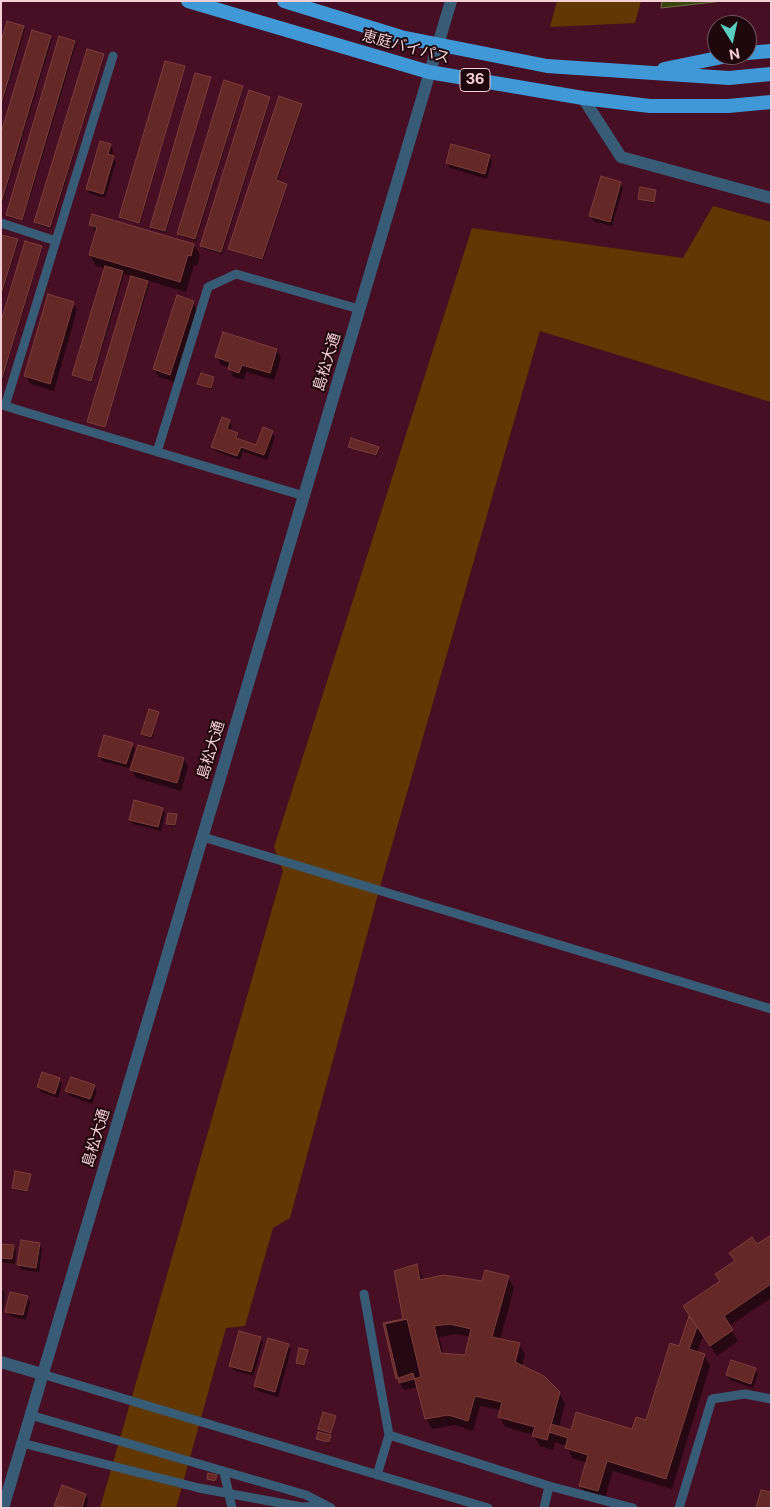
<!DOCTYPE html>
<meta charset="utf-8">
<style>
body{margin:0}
#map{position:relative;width:772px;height:1509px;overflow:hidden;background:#470f23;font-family:"Public Sans",sans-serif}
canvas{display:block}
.frame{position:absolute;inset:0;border:2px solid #f4cfd7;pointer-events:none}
.north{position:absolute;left:707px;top:15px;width:50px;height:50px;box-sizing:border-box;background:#1f070e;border:1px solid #74575e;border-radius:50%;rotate:170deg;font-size:14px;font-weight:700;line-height:20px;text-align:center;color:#f4cfd7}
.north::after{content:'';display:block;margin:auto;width:18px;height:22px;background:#59cebe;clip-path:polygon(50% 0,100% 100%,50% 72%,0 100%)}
</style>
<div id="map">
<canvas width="772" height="1509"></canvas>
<div class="frame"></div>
<div class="north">N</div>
</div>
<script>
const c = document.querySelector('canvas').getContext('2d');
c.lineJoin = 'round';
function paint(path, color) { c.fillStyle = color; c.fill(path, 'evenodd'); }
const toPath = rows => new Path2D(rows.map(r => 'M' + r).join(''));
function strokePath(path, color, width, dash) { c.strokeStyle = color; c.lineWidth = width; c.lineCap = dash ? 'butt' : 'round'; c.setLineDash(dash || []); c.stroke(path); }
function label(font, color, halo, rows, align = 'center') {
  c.font = font + ' "Public Sans","Noto Sans JP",sans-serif'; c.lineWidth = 4; c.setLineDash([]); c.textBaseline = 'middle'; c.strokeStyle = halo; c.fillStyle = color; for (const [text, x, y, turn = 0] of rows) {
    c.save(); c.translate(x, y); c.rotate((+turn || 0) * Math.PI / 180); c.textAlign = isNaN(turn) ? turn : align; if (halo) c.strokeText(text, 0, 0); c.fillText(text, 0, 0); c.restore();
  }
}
paint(toPath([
 [557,1,641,1,635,23,550,27],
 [713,206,771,222,771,402,540,331,383,876,290,1218,273,1228,245,1326,226,1328,176,1508,100,1508,283,871,274,847,472,228,683,258]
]), '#623702');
const water = toPath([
 [662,1,723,1,661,8,662,1]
]);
paint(water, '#37460d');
strokePath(water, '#706f4a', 1);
paint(toPath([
 [23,27,25,29,1,108,1,45],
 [50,37,52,39,1,208,1,138],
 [75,42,76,44,23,221,9,217,8,215],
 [103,55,104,57,51,229,36,224,35,222],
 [184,68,140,224,122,219,120,216],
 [210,78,166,233,152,229,151,227],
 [242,87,243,89,196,241,179,236,178,233],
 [269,98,270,100,222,254,202,248,201,246],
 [301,105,302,107,277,182,287,187,263,261,231,250,230,248],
 [110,145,113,150,112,156,116,162,105,198,90,194,87,189],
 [452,146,489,156,492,161,487,179,450,168,447,163],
 [620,183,623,188,612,226,593,221,591,216],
 [655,191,654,204,639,199],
 [91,224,194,245,200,255,197,266,194,265,186,292,146,280,149,284,105,428,88,422,132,276,124,274,92,382,75,377,105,268,96,266,90,255,96,234],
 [1,240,17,241,18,243,1,298],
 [41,247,42,249,1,385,1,325],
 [193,302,197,310,174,382,159,377,154,369],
 [73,303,77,310,54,391,30,384,26,376],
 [277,350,281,358,274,380,246,372,244,380,233,377,229,367,221,365,217,357],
 [213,378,212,390,199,384],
 [229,421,232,426,230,432,237,434,239,441,257,447,272,432,275,437,267,460,243,451,240,460,216,451,213,446],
 [349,447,378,448,379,450,377,457],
 [158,713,152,739,143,736,142,734],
 [132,744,135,749,129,768,102,761,100,756],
 [184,759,188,767,181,791,136,778,132,770],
 [162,809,165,814,161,831,133,824,130,819],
 [176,815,176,827,169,826,167,824],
 [59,1079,62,1084,58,1098,41,1092,38,1087],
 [94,1086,97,1091,92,1104,70,1096,67,1091],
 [30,1175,28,1192,14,1190,13,1188],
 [771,1236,771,1298,729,1326,738,1341,717,1356,703,1336,697,1353,704,1355,710,1366,672,1489,613,1471,604,1501,586,1496,580,1485,587,1463,572,1458,567,1446,555,1442,553,1450,540,1446,533,1435,505,1427,499,1416,501,1410,480,1406,473,1431,455,1425,432,1429,426,1419,418,1387,404,1390,397,1379,385,1324,405,1320,417,1265,424,1280,483,1282,508,1277,514,1288,500,1340,519,1344,525,1354,522,1367,559,1393,565,1404,559,1428,571,1432,633,1430,647,1422,680,1348,690,1317,684,1307,721,1282,756,1246],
 [456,1334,471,1337,466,1357,444,1354,439,1337],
 [516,1351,519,1351,515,1368,513,1368],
 [39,1244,42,1249,39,1272,22,1270,19,1265],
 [1,1245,13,1246,16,1251,15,1264,1,1262],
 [1,1288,5,1293,2,1318,1,1318],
 [27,1297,30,1302,26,1320,10,1316,7,1311],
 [260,1338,263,1343,253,1376,233,1370,231,1365],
 [288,1345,291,1350,278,1397,258,1391,255,1386],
 [307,1351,305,1366,298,1365,297,1363],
 [755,1369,758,1374,753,1388,730,1380,727,1375],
 [335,1417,332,1434,321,1431,319,1429],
 [330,1436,330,1444,318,1438],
 [216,1476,216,1483,208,1478],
 [62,1487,86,1495,88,1500,86,1508,56,1508]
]), '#0007');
const building = toPath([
 [7,21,24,26,1,104,1,41,7,21],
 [32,30,51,36,1,203,1,133,32,30],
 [59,36,75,41,22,220,6,215,59,36],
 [87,49,104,54,50,227,34,222,87,49],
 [165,61,185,66,139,223,119,217,165,61],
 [195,73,211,77,165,231,150,227,195,73],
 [224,80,243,86,195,239,177,234,224,80],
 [249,90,270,97,221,252,200,246,249,90],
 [279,96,302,104,276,180,287,184,262,259,228,249,279,96],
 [100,141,111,144,108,154,114,156,103,194,86,189,100,141],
 [451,144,490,155,485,174,446,163,451,144],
 [601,176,621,182,610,222,589,216,601,176],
 [640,187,656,190,654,202,638,199,640,187],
 [92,214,194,244,191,256,188,255,180,282,89,255,97,227,89,225,92,214],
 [1,235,18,239,1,294,1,235],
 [25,241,42,246,1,381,1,321,25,241],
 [105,266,123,271,91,381,72,375,105,266],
 [131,276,148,281,105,427,87,422,131,276],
 [48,294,74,302,50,384,24,376,48,294],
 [177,295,194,301,170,375,153,369,177,295],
 [223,332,277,349,270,373,242,365,239,373,228,369,230,362,215,357,223,332],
 [201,373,214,377,211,388,197,384,201,373],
 [222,417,230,420,227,429,238,433,236,438,256,445,263,427,273,431,264,455,241,447,237,456,211,447,222,417],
 [351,438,379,447,376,455,348,447,351,438],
 [149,709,159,712,151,737,141,734,149,709],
 [104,735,133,743,126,764,98,756,104,735],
 [138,745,184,758,177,783,130,770,138,745],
 [134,800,163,808,158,827,129,820,134,800],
 [168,813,177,814,175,825,166,824,168,813],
 [42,1072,60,1078,55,1094,37,1087,42,1072],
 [71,1077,95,1085,90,1099,65,1091,71,1077],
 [15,1171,31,1174,27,1191,12,1188,15,1171],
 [771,1235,771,1284,724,1316,733,1330,710,1346,683,1306,720,1281,715,1274,735,1261,729,1253,752,1237,757,1244,771,1235],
 [21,1240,40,1243,36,1268,17,1265,21,1240],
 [1,1244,14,1245,12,1259,1,1258,1,1244],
 [417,1264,420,1280,444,1275,482,1281,485,1270,509,1276,492,1337,520,1343,515,1362,544,1376,560,1392,547,1440,532,1436,535,1427,498,1417,502,1402,475,1396,468,1421,448,1415,425,1419,413,1373,396,1379,383,1323,403,1319,394,1271,417,1264],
 [450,1324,471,1329,465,1355,441,1353,434,1326,450,1324],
 [10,1292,28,1296,23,1315,5,1312,10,1292],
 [689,1316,697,1327,689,1349,705,1354,666,1479,607,1461,598,1491,579,1486,588,1455,565,1448,568,1438,549,1432,551,1424,571,1430,576,1412,632,1429,636,1417,646,1420,670,1343,679,1346,689,1316],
 [407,1319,421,1377,399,1383,385,1324,407,1319],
 [239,1331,261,1337,251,1372,229,1366,239,1331],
 [268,1338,289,1344,275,1392,254,1386,268,1338],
 [299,1348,308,1350,304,1365,296,1363,299,1348],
 [731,1360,756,1368,751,1384,726,1375,731,1360],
 [323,1412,336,1416,331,1433,318,1429,323,1412],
 [318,1432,331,1435,329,1442,316,1439,318,1432],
 [208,1473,217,1475,215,1481,207,1479,208,1473],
 [62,1485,86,1494,82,1508,54,1506,62,1485],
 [761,1490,771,1492,771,1508,756,1508,761,1490]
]);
paint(building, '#642827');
strokePath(building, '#7c3e3c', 1);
strokePath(toPath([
 [113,56,5,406,304,496],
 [1,223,56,241],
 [157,452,208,287,236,274,359,309],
 [203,837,771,1009],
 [364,1294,389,1435],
 [42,1374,488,1508],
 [30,1415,306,1495,331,1508],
 [22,1443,199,1488,302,1507,324,1506],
 [224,1472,232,1508],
 [377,1475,389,1435,549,1486],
 [544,1508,549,1486,633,1508],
 [679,1508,712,1399,745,1394,771,1399]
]), '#385b76', 9);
strokePath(toPath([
 [583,98,621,157,771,198]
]), '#385b76', 12);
strokePath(toPath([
 [1,1362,42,1374],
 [3,1508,451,1]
]), '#385b76', 12);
strokePath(toPath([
 [188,1,429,72,583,98,650,106,728,106,771,102],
 [284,1,401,37,547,66,729,78,771,74],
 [747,53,771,51],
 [664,69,732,55]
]), '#4098d6', 14);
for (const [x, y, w] of [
 [475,80,30]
]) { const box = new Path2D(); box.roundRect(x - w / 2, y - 11.5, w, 23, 4); c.fillStyle = '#1f070e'; c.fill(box); strokePath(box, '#f4cfd7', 1); }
label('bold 14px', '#f4cfd7', null, [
 ["36",475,80]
]);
label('15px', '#f4cfd7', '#1f070e', [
 ["恵庭バイパス",406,47,15],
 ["島松大通",327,362,-73],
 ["島松大通",211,750,-73],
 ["島松大通",96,1138,-73]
]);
</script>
